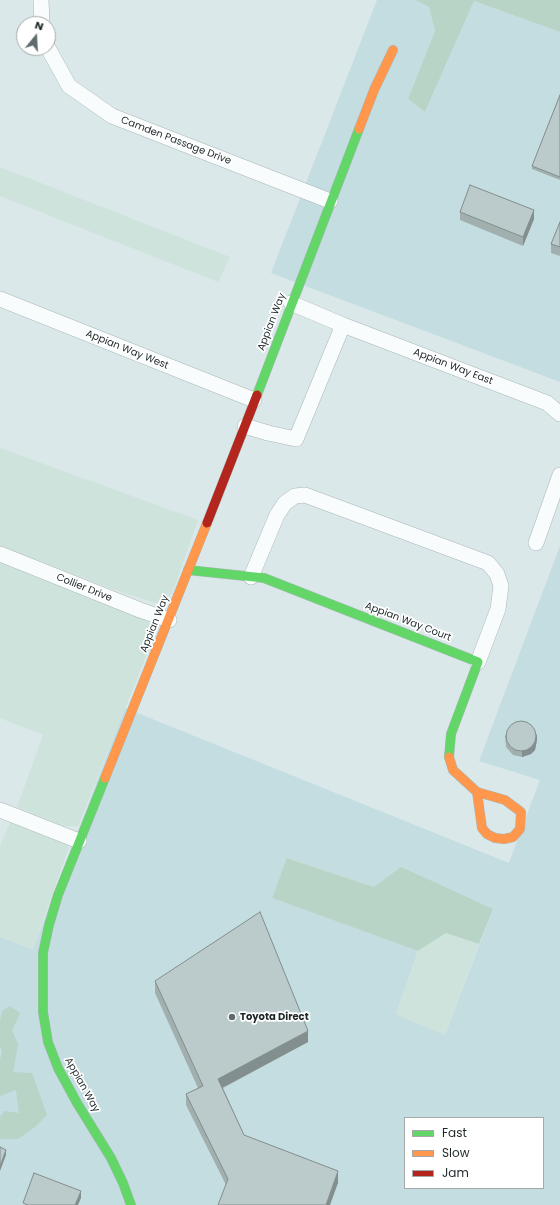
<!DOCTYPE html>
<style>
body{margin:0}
#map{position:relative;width:560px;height:1205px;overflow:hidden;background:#dae8ea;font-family:Poppins,sans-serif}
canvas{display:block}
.legend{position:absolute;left:404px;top:1117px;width:140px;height:72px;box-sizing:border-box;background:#fff;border:1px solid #a5a9a9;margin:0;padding:5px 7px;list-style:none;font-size:12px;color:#1d2728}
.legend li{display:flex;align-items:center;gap:8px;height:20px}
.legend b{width:20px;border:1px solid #a5a9a9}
.north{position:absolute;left:16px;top:16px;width:40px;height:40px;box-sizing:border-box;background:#fff;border:1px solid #a5a9a9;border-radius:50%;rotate:18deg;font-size:11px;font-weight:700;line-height:16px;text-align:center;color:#1d2728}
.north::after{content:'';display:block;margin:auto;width:14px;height:18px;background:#5f6b6c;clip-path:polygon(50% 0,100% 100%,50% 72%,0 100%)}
</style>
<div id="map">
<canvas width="560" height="1205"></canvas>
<ul class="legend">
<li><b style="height:5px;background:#63d668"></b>Fast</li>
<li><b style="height:5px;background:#ff974d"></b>Slow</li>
<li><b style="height:5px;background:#b3261e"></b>Jam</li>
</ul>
<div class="north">N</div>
</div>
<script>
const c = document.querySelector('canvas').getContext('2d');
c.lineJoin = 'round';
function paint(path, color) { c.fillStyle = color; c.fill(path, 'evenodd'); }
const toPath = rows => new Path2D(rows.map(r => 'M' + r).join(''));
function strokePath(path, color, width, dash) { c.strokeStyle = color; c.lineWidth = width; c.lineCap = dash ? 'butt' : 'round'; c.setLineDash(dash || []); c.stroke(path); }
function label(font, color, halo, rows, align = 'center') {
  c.font = font + ' Poppins,sans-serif'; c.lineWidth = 3.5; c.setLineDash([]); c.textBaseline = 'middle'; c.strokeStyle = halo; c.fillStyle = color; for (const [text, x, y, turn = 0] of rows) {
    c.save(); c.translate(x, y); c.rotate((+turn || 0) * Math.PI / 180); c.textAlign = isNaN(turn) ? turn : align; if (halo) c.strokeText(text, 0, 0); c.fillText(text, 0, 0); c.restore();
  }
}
paint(toPath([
 [377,0,415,0,429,7,435,31,408,99,425,112,474,1,560,32,560,382,271,273],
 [560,546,560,1205,0,1205,0,937,33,949,125,708,509,863,540,780,479,761],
 [288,858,374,887,493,909,445,1035,396,1014,418,951,272,898],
 [405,1118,543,1118,543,1188,405,1188]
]), '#c4dde1');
paint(toPath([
 [0,167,230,257,218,282,0,196],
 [0,448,198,520,172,594,156,603,115,590,0,546],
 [0,561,148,621,154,628,153,639,78,826,63,826,17,807,43,735,0,718],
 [11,820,62,840,69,847,33,949,0,937,0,846],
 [446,933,479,944,445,1035,396,1014,418,951]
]), '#cee3db');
paint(toPath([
 [415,0,560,0,560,32,474,1,425,112,408,99,435,31,429,7],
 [287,858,374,887,401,867,493,909,479,944,446,933,418,951,272,898],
 [10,1006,20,1013,12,1031,18,1044,13,1072,32,1073,47,1115,35,1127,18,1139,0,1139,0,1117,4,1111,19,1113,16,1090,0,1096,0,1059,2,1053,0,1045,0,1021,2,1011]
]), '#b7d4c7');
const street = toPath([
 [41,0,42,24],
 [48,48,69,86,112,116,330,201],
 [0,299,254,400],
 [291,303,343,325,547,403,560,414],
 [245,426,268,433,296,439,343,325],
 [536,543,560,475],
 [0,554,140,610,169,620],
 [251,577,277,515,285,503,295,496,305,495,488,563,497,574,501,586,498,609,478,662],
 [0,810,79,841]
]);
const fast = toPath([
 [257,395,359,129],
 [188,570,264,578,478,662,451,734,449,757],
 [105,778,58,895,49,925,43,953,43,1012,48,1042,58,1068,77,1103,111,1158,123,1183,131,1205]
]);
const slow = toPath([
 [359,129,374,90,393,50],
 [449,757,453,770,477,792,505,800,521,812,520,829,513,837,504,839,495,838,487,834,482,828,477,792],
 [105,778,207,523]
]);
const jam = toPath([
 [207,523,257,395]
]);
strokePath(street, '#abb6b7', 16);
strokePath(fast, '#abb6b7', 10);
strokePath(slow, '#abb6b7', 10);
strokePath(jam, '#abb6b7', 10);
strokePath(street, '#f9fcfc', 15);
strokePath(fast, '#63d668', 9);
strokePath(slow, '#ff974d', 9);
strokePath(jam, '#b3261e', 9);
paint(toPath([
 [560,95,560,180,532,169,532,166],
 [460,212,534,219,523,246,460,220],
 [560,222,560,256,551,253,551,244],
 [505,736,537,740,535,750,531,754,522,757,513,755,506,747],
 [155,981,308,1042,223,1088,244,1135,338,1183,226,1185,186,1105,186,1094,198,1088,155,993]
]), '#a1afaf');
paint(toPath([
 [534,210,534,219,523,246,523,237],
 [537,734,537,740,535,750,531,754,522,757,522,751],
 [308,1031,308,1042,218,1090,218,1079],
 [6,1150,6,1155,0,1171,0,1166],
 [338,1171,338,1183,330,1205,326,1205],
 [81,1191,81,1198,78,1205,75,1205]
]), '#838e8e');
const building = toPath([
 [560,95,560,177,532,166,560,95],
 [470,185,534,210,523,237,460,212,470,185],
 [560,222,560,247,551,244,560,222],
 '506 736a15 15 0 1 1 30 0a15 15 0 1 1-30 0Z',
 [260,912,308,1031,218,1079,244,1135,338,1171,326,1205,218,1205,228,1179,186,1094,203,1086,155,981,260,912],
 [0,1147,6,1150,0,1166,0,1147],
 [34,1173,81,1191,75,1205,28,1205,23,1203,34,1173]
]);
paint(building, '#bbcbcb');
strokePath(building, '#838e8e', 1);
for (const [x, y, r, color] of [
 [232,1017,4,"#5f6b6c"]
]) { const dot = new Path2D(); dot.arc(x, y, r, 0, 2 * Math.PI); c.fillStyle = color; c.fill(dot); strokePath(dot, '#fff', 1.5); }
label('10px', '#1d2728', '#fff', [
 ["Camden Passage Drive",176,141,21],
 ["Appian Way",272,322,-69],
 ["Appian Way West",127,350,22],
 ["Appian Way East",453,367,21],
 ["Collier Drive",84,588,22],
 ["Appian Way Court",408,622,21],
 ["Appian Way",155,624,-68],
 ["Appian Way",82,1085,61]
]);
label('bold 10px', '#1d2728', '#fff', [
 ["Toyota Direct",240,1017]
], 'left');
</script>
